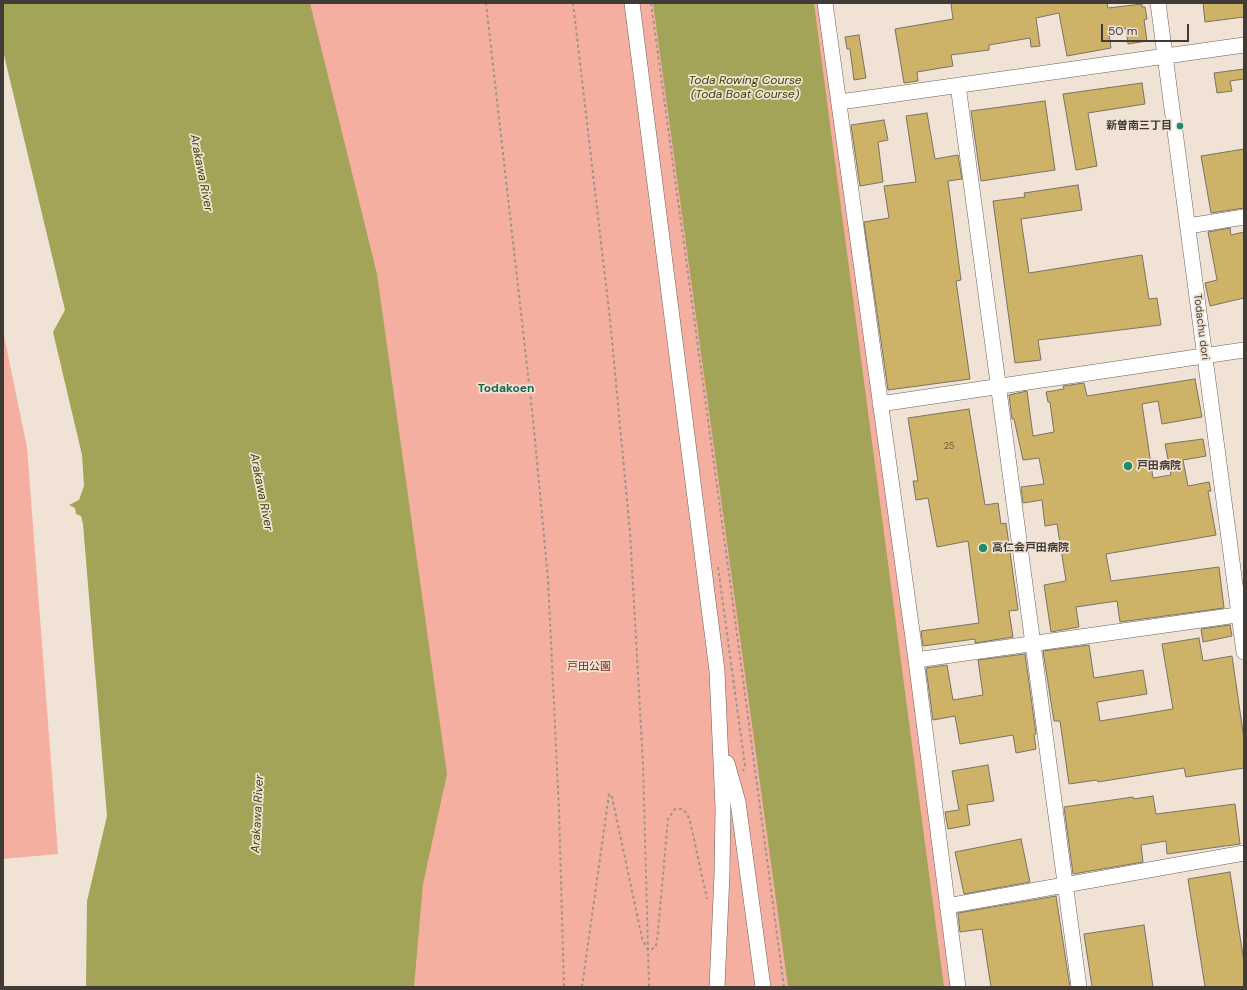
<!DOCTYPE html>
<meta charset="utf-8">
<style>
body{margin:0}
#map{position:relative;width:1247px;height:990px;overflow:hidden;background:#f0e3d5;font-family:"DM Sans",sans-serif}
canvas{display:block}
.frame{position:absolute;inset:0;border:4px solid #403b36;pointer-events:none}
.scale{position:absolute;left:1101px;top:24px;width:88px;height:18px;box-sizing:border-box;border:2px solid #403b36;border-top:0;padding-left:5px;font-size:12px;line-height:14px;white-space:nowrap;color:#403b36;-webkit-text-stroke:3px #f0e3d5;paint-order:stroke}
</style>
<div id="map">
<canvas width="1247" height="990"></canvas>
<div class="frame"></div>
<div class="scale">50 m</div>
</div>
<script>
const c = document.querySelector('canvas').getContext('2d');
c.lineJoin = 'round';
function paint(path, color) { c.fillStyle = color; c.fill(path, 'evenodd'); }
const toPath = rows => new Path2D(rows.map(r => 'M' + r).join(''));
function strokePath(path, color, width, dash) { c.strokeStyle = color; c.lineWidth = width; c.lineCap = dash ? 'butt' : 'round'; c.setLineDash(dash || []); c.stroke(path); }
function label(font, color, halo, rows, align = 'center') {
  c.font = font + ' "DM Sans","Noto Sans JP",sans-serif'; c.lineWidth = 3.5; c.setLineDash([]); c.textBaseline = 'middle'; c.strokeStyle = halo; c.fillStyle = color; for (const [text, x, y, turn = 0] of rows) {
    c.save(); c.translate(x, y); c.rotate((+turn || 0) * Math.PI / 180); c.textAlign = isNaN(turn) ? turn : align; if (halo) c.strokeText(text, 0, 0); c.fillText(text, 0, 0); c.restore();
  }
}
paint(toPath([
 [166,3,818,3,956,987,250,987],
 [3,331,27,447,58,854,3,859]
]), '#f5afa1');
paint(toPath([
 [3,3,310,3,377,274,447,774,423,884,414,987,86,987,87,901,107,816,83,524,81,516,76,514,75,508,69,505,79,500,84,486,82,455,53,332,65,310,3,51],
 [653,3,814,3,944,987,788,987]
]), '#a3a458');
const building = toPath([
 [958,3,1107,3,1108,8,1142,4,1142,7,1145,7,1147,19,1144,20,1147,41,1128,44,1126,28,1109,32,1111,48,1067,56,1059,13,1036,18,1040,46,1031,47,1030,38,989,45,989,50,951,55,953,66,917,72,918,81,904,83,895,29,953,19,951,4,958,3],
 [1203,3,1244,3,1244,17,1205,22,1203,3],
 [859,35,866,78,854,80,850,49,847,49,845,37,859,35],
 [1244,69,1244,79,1230,81,1232,91,1217,93,1214,73,1244,69],
 [1142,83,1145,104,1088,113,1097,166,1076,170,1063,94,1142,83],
 [1045,101,1055,170,981,181,971,111,1045,101],
 [927,113,935,159,958,155,962,179,948,181,961,280,956,281,970,379,888,390,864,222,889,218,884,186,916,182,906,116,927,113],
 [884,120,888,140,878,142,883,182,860,186,851,125,884,120],
 [1244,149,1244,208,1211,213,1201,156,1244,149],
 [1078,185,1082,210,1021,219,1029,273,1142,255,1149,299,1157,298,1161,325,1038,340,1041,360,1015,363,993,201,1025,197,1024,193,1078,185],
 [1230,228,1231,235,1244,232,1244,298,1210,306,1205,283,1217,280,1208,232,1230,228],
 [1195,379,1202,417,1162,424,1158,401,1142,404,1153,478,1171,475,1165,444,1203,439,1206,456,1183,460,1188,486,1209,482,1211,491,1208,491,1216,535,1106,554,1111,581,1219,567,1224,608,1120,622,1117,601,1076,607,1079,627,1051,632,1044,585,1066,581,1057,524,1045,526,1042,500,1023,503,1021,487,1044,484,1039,458,1023,460,1014,419,1012,419,1009,395,1027,391,1033,436,1054,432,1050,402,1048,402,1046,392,1064,389,1063,386,1084,383,1087,396,1195,379],
 [969,409,985,505,998,503,1001,524,1006,523,1018,610,1009,611,1013,637,975,643,975,639,923,646,921,631,979,623,968,541,937,547,928,498,916,500,913,481,918,481,908,418,969,409],
 [1230,625,1232,636,1203,642,1201,629,1230,625],
 [1199,638,1203,661,1232,656,1244,739,1244,768,1186,777,1184,768,1098,782,1097,780,1069,784,1060,721,1054,721,1043,651,1089,645,1094,678,1143,670,1147,694,1097,702,1100,721,1173,709,1162,644,1199,638],
 [1025,654,1036,734,1034,735,1036,749,1016,753,1013,735,960,744,955,716,933,720,926,668,947,665,953,700,983,695,978,660,1025,654],
 [988,765,994,801,967,805,970,825,948,829,945,812,959,810,952,771,988,765],
 [1153,796,1156,814,1235,804,1240,844,1167,854,1166,841,1141,845,1143,862,1073,874,1064,807,1133,797,1134,799,1153,796],
 [1021,839,1030,882,964,894,955,852,1021,839],
 [1230,872,1244,962,1244,987,1205,987,1188,879,1230,872],
 [1056,896,1070,987,991,987,982,929,960,932,958,913,1056,896],
 [1144,925,1153,987,1092,987,1084,934,1144,925]
]);
paint(building, '#cdb268');
strokePath(building, '#787364', 1);
const minor = toPath([
 [632,3,717,671,723,808,722,874,717,987],
 [825,3,916,660,958,987],
 [1158,3,1244,652],
 [958,85,1079,987],
 [840,102,1244,45],
 [1188,226,1244,217],
 [880,404,1244,350],
 [916,660,1244,614],
 [727,763,738,802,763,987],
 [947,906,1244,853]
]);
strokePath(minor, '#6a6054', 16);
strokePath(toPath([
 [486,3,533,419,548,579,559,810,564,987],
 [573,3,610,319,630,532,643,764,649,987],
 [651,3,727,559,784,987],
 [718,567,745,766,743,771],
 [582,987,609,794,612,797,642,938,648,950,655,948,657,942,668,819,675,809,683,809,687,814,690,821,707,899]
]), '#9d948a', 2, [3, 3]);
strokePath(minor, '#fff', 15);
for (const [x, y, r, color] of [
 [1180,126,4,"#1d8c6b"],
 [1128,466,5,"#1d8c6b"],
 [983,548,5,"#1d8c6b"]
]) { const dot = new Path2D(); dot.arc(x, y, r, 0, 2 * Math.PI); c.fillStyle = color; c.fill(dot); strokePath(dot, '#f0e3d5', 1.5); }
label('9px', '#635942', null, [
 ["25",949,447]
]);
label('bold 11px', '#403b36', '#f0e3d5', [
 ["新曽南三丁目",1172,126,"right"],
 ["戸田病院",1137,466],
 ["高仁会戸田病院",992,548]
], 'left');
label('11px', '#403b36', '#f0e3d5', [
 ["Todachu dori",1201,327,83]
]);
label('11px', '#7a1f11', '#f0e3d5', [
 ["戸田公園",589,667]
]);
label('italic 12px', '#414002', '#f0e3d5', [
 ["Toda Rowing Course",745,81],
 ["(Toda Boat Course)",745,95],
 ["Arakawa River",201,173,79],
 ["Arakawa River",261,492,79],
 ["Arakawa River",258,814,-87]
]);
label('bold 12px', '#1c644d', '#f0e3d5', [
 ["Todakoen",506,389]
]);
</script>
